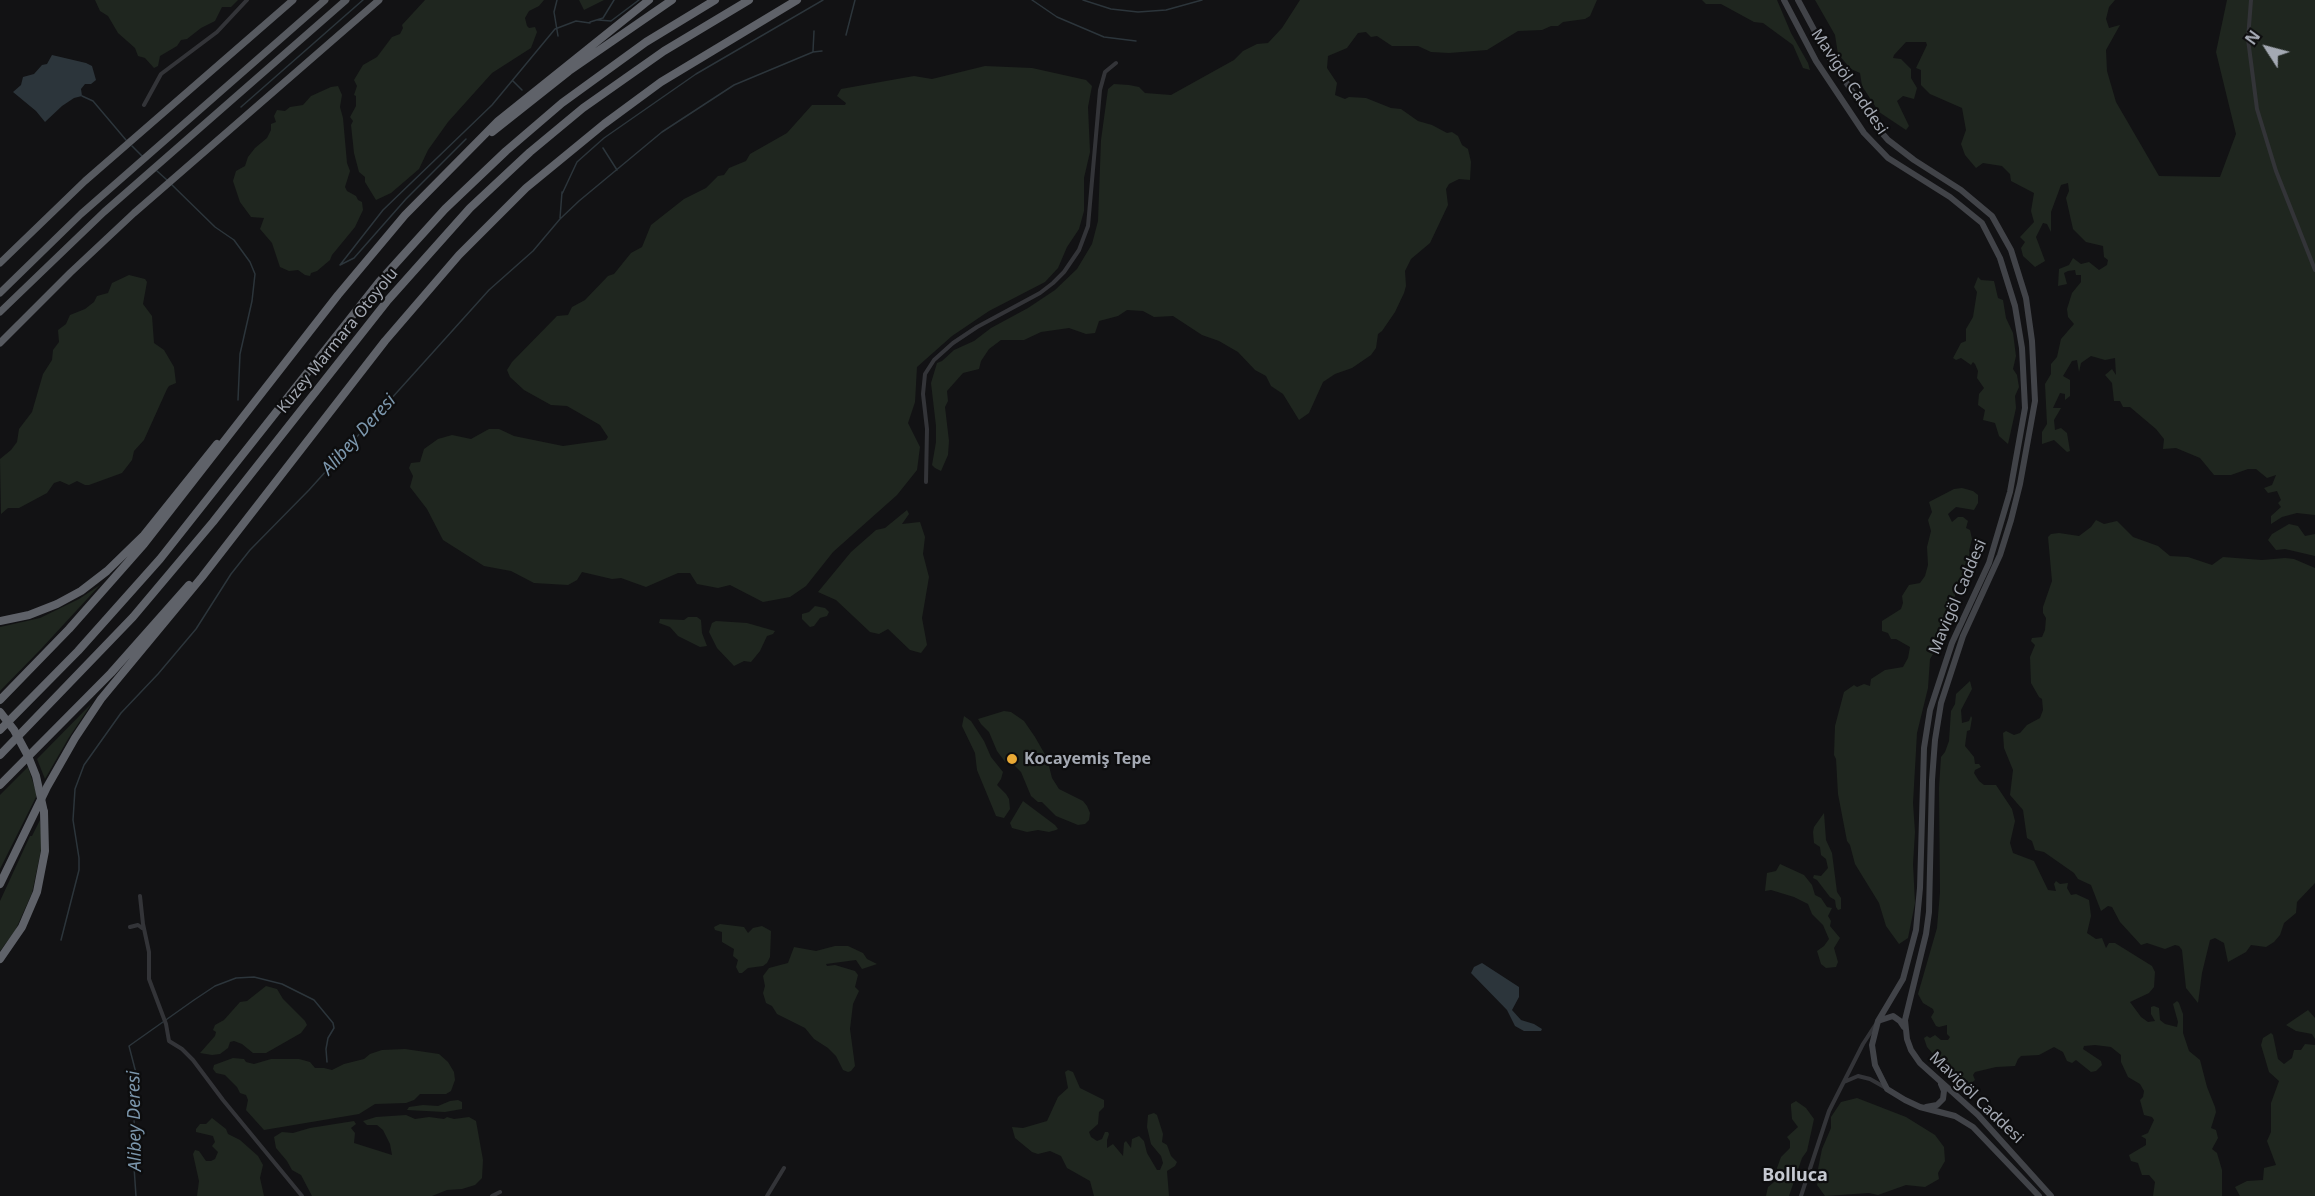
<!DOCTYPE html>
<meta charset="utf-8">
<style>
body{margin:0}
#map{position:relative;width:2315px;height:1196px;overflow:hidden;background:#121214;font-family:"Noto Sans",sans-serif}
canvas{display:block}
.north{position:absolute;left:2237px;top:18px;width:60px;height:60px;-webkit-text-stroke:4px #0d0d0e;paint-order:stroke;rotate:306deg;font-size:16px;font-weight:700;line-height:24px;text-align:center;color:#a4a9b3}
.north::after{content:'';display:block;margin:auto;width:21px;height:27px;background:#a4a9b3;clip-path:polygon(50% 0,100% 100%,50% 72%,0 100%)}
</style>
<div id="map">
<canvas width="2315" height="1196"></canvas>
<div class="north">N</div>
</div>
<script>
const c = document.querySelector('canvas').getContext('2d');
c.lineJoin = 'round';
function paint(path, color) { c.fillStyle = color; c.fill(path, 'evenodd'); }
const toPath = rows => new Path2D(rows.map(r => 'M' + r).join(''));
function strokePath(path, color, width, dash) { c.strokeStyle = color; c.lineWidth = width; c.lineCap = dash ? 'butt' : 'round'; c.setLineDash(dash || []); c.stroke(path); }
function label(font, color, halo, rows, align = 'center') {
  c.font = font + ' "Noto Sans",sans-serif'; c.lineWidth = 4.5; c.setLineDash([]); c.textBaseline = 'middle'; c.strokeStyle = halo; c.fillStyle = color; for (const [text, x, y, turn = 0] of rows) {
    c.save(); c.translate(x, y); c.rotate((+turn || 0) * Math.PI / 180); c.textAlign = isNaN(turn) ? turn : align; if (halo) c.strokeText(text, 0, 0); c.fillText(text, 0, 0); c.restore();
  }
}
paint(toPath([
 [95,0,238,0,231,7,222,7,215,21,201,28,187,39,181,40,177,46,160,56,158,66,154,68,145,58,138,56,135,48,118,33,108,16,100,11],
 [425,0,544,0,539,6,529,11,525,18,527,26,529,28,535,27,537,32,531,48,492,73,448,122,428,150,419,169,391,193,376,200,365,182,365,177,359,172,354,153,351,125,353,121,350,117,356,106,356,96,354,95,357,86,354,80,363,65,377,57,392,37,400,34,403,28,402,25],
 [579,0,604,0,584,10],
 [1300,0,1597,0,1590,16,1585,19,1563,22,1558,26,1551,26,1542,30,1518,31,1487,50,1449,53,1431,52,1418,46,1392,46,1377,36,1371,37,1366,32,1358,33,1347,48,1328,56,1327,68,1337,83,1335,95,1345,99,1349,97,1366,98,1391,108,1401,109,1418,121,1432,125,1447,133,1452,132,1458,136,1462,145,1468,149,1471,162,1470,180,1459,179,1449,184,1446,189,1448,205,1430,243,1411,259,1405,271,1406,286,1404,293,1395,312,1382,331,1378,334,1376,348,1371,355,1352,368,1335,374,1323,382,1309,413,1299,420,1283,394,1271,386,1266,376,1255,370,1238,352,1219,341,1202,335,1173,316,1154,317,1143,311,1127,310,1118,316,1099,321,1095,333,1086,334,1069,328,1041,332,1024,340,1001,340,989,349,981,361,979,369,963,373,947,391,948,401,945,407,949,441,948,455,941,471,935,468,932,465,936,442,936,426,931,383,937,363,942,361,954,350,974,341,991,328,1028,308,1055,290,1077,269,1092,244,1098,221,1101,140,1108,89,1114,84,1129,85,1139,87,1145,93,1171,95,1234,60,1243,51,1257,44,1268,43,1282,28],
 [1702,0,1777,0,1791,33,1808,63,1810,70,1803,68,1793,45,1763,23,1754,22,1721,4,1706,4],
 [1815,0,2115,0,2109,7,2106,19,2109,28,2120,25,2106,50,2107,71,2116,102,2159,176,2220,177,2236,134,2216,52,2227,0,2315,0,2315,515,2297,513,2282,517,2271,524,2271,516,2281,507,2278,503,2281,500,2277,491,2268,493,2264,488,2272,485,2276,475,2267,478,2256,469,2248,469,2231,475,2214,475,2200,458,2176,448,2163,449,2164,439,2156,429,2130,407,2123,407,2120,401,2114,401,2112,383,2105,375,2112,369,2116,375,2115,358,2105,360,2091,356,2081,363,2079,372,2077,360,2072,361,2063,376,2070,380,2070,396,2065,400,2065,394,2060,393,2053,408,2061,408,2054,420,2055,430,2061,428,2067,433,2070,451,2067,452,2054,440,2042,444,2042,432,2047,424,2045,384,2051,374,2051,364,2057,357,2061,339,2074,324,2068,317,2067,309,2072,293,2081,282,2081,275,2076,275,2075,270,2068,271,2064,273,2067,284,2058,286,2059,269,2069,265,2073,258,2081,264,2089,262,2099,270,2107,265,2108,260,2104,257,2103,246,2086,242,2073,229,2066,198,2069,191,2068,183,2061,185,2051,212,2051,232,2047,224,2043,223,2036,237,2045,261,2035,267,2023,256,2021,248,2025,242,2020,237,2034,222,2031,211,2034,193,2011,181,2010,174,2002,166,1983,163,1976,168,1965,155,1961,144,1966,130,1962,108,1930,94,1921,85,1921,70,1916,68,1927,45,1926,42,1906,42,1894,55,1893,58,1901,59,1911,69,1911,78,1917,88,1914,99,1903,96,1897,101,1909,126,1906,130,1879,112,1862,86,1860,73,1851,69,1838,54,1835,35],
 [985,66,1032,68,1086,80,1092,86,1088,107,1090,152,1084,178,1084,211,1079,229,1067,247,1058,268,1045,282,989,311,952,336,917,367,915,402,908,423,920,447,917,470,897,495,833,552,806,586,790,597,763,602,730,585,718,588,697,584,690,573,678,573,646,587,621,578,612,579,582,572,577,580,568,585,534,583,511,571,484,566,443,540,427,509,410,487,413,476,409,468,411,463,420,462,424,449,438,439,452,435,471,439,489,429,499,429,514,436,563,446,606,440,608,437,600,425,567,406,551,405,524,390,510,377,507,370,512,362,557,316,568,315,572,307,585,300,608,276,614,274,631,253,642,247,651,225,684,199,706,188,718,176,724,175,729,168,746,161,750,154,787,133,812,105,845,105,846,103,837,96,841,89,914,76,932,79],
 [338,86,342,95,340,107,343,118,347,163,350,171,345,187,347,191,356,196,358,200,362,202,363,210,355,227,332,255,330,260,317,271,311,273,310,276,305,275,298,270,289,271,280,267,272,243,260,229,264,218,251,217,240,202,233,181,236,171,245,166,248,157,255,148,267,138,271,130,271,124,276,122,274,116,277,110,285,111,290,107,303,105,311,96,331,87],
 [129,275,145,279,147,282,143,304,152,316,154,343,164,350,174,367,176,383,169,386,167,389,144,440,134,451,132,460,122,473,89,485,85,485,77,481,69,485,60,481,54,483,47,493,19,508,8,508,1,514,0,459,11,450,17,442,19,429,32,412,43,374,52,360,53,350,59,342,58,330,66,324,70,315,85,309,94,302,97,296,108,293,112,283],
 [1978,277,1981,280,1994,281,1998,298,2003,300,2006,318,2013,333,2016,356,2013,369,2017,375,2019,387,2015,396,2016,408,2008,444,1999,436,1995,423,1983,420,1985,410,1978,405,1979,394,1984,388,1977,378,1978,371,1975,364,1973,362,1971,365,1961,358,1956,360,1953,358,1961,343,1966,341,1966,329,1973,317,1977,292,1974,287],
 [1962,488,1973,491,1978,495,1978,503,1974,510,1956,507,1948,514,1952,522,1958,517,1963,517,1968,521,1966,528,1970,530,1972,539,1969,551,1971,557,1965,565,1963,576,1958,581,1954,601,1941,627,1939,644,1930,659,1928,688,1917,733,1913,803,1915,832,1913,864,1915,903,1908,938,1899,944,1886,926,1879,903,1855,864,1850,845,1847,841,1838,794,1836,759,1834,755,1835,726,1844,692,1854,685,1857,687,1864,684,1870,686,1871,679,1885,670,1903,667,1908,658,1910,647,1896,639,1891,639,1888,633,1882,631,1882,621,1901,609,1903,603,1902,596,1909,585,1920,583,1925,576,1928,565,1927,547,1931,531,1928,520,1932,512,1929,502,1954,489],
 [907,510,909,514,902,524,920,522,925,537,923,554,929,577,922,618,927,645,921,653,910,650,888,629,879,634,870,632,836,600,818,592,851,552,876,530,885,528],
 [2096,520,2104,524,2117,521,2133,537,2158,546,2170,556,2188,557,2212,565,2223,557,2262,560,2285,558,2294,559,2315,568,2315,883,2297,902,2296,913,2284,923,2280,935,2274,942,2266,947,2251,945,2246,952,2228,962,2224,943,2215,938,2210,940,2202,973,2198,1003,2186,988,2182,950,2179,946,2175,945,2165,949,2147,943,2141,945,2120,922,2112,907,2108,906,2101,911,2091,885,2078,879,2074,873,2044,852,2035,850,2032,841,2027,838,2023,810,2010,795,2013,770,2004,748,2003,733,2006,731,2014,735,2020,733,2027,725,2040,718,2043,710,2042,699,2039,697,2031,683,2030,657,2035,645,2031,641,2032,638,2042,637,2045,630,2046,618,2043,613,2043,607,2052,581,2048,537,2051,534,2059,533,2079,536,2091,527],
 [2289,524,2298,526,2305,536,2315,534,2315,556,2285,549,2276,550,2268,540,2272,534],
 [100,585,41,649,0,691,0,627,40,618,79,599],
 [815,606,825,608,829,612,827,616,820,618,814,626,810,627,802,619,802,614,809,612],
 [688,617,697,617,701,620,702,633,707,646,700,647,678,636,670,627,659,623,660,619,684,620],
 [716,621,747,623,775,631,773,634,767,636,760,651,751,662,744,661,734,666,717,648,709,632,712,623],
 [1970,681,1972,689,1961,710,1962,723,1969,721,1971,716,1972,718,1970,730,1967,731,1965,746,1974,757,1975,764,1979,764,1981,767,1975,770,1974,773,1979,781,1984,785,1996,785,2012,809,2015,821,2010,843,2013,853,2034,861,2048,890,2056,891,2054,884,2056,881,2060,884,2068,883,2067,888,2071,895,2076,894,2089,900,2091,916,2087,933,2096,939,2102,938,2106,948,2109,943,2115,943,2152,966,2155,972,2154,987,2149,993,2130,1002,2141,1017,2148,1022,2155,1021,2151,1014,2151,1007,2154,1006,2159,1008,2160,1020,2165,1024,2177,1027,2178,1022,2173,1004,2177,1001,2179,1003,2183,1014,2183,1033,2189,1051,2200,1060,2207,1087,2215,1107,2216,1112,2211,1128,2216,1130,2218,1138,2212,1149,2217,1153,2222,1170,2222,1196,2153,1196,2155,1182,2149,1175,2142,1175,2138,1163,2131,1161,2129,1155,2146,1145,2146,1139,2141,1136,2148,1133,2154,1120,2152,1117,2144,1115,2140,1100,2143,1097,2144,1091,2140,1084,2128,1077,2121,1062,2121,1055,2111,1047,2095,1045,2084,1046,2083,1049,2101,1061,2102,1065,2096,1071,2091,1072,2076,1060,2072,1063,2067,1061,2063,1052,2054,1047,2039,1055,2021,1056,2018,1059,2015,1066,1996,1067,1975,1072,1973,1075,1975,1080,1970,1084,1965,1081,1952,1081,1948,1074,1941,1070,1940,1062,1927,1047,1924,1038,1927,1036,1930,1038,1935,1035,1941,1040,1948,1040,1950,1037,1947,1034,1947,1025,1939,1027,1936,1026,1931,1017,1934,1012,1933,1009,1923,1003,1918,994,1937,928,1940,892,1939,788,1941,757,1945,752,1949,741,1951,711,1955,704,1956,694],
 [92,703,68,739,45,779,37,759],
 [1004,711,1011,712,1024,721,1035,737,1047,758,1052,778,1059,789,1083,801,1087,806,1090,813,1089,820,1085,824,1078,825,1056,816,1042,802,1038,802,1031,796,1021,772,1014,765,1006,763,997,751,989,732,981,724,978,719],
 [964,716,971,721,984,741,991,757,1003,772,1001,779,997,785,1006,794,1009,799,1010,809,1004,818,996,816,977,770,975,753,962,726],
 [28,767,37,795,0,869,0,795],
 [1023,801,1055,825,1058,829,1056,830,1049,832,1038,830,1027,832,1012,828,1010,823],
 [1824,813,1826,840,1832,853,1837,892,1841,898,1841,909,1838,910,1836,907,1835,900,1830,897,1817,880,1813,878,1814,875,1821,876,1828,868,1826,859,1821,855,1820,847,1814,843,1813,832,1814,827],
 [40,820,42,845,32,893,15,931,0,951,0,901,30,836,32,836],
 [1780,864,1804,875,1812,885,1815,895,1821,898,1827,907,1832,908,1828,916,1831,921,1830,926,1840,938,1834,948,1838,962,1836,967,1826,968,1821,964,1817,951,1824,946,1829,939,1823,925,1812,914,1808,904,1794,897,1771,890,1765,891,1767,873,1776,871],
 [720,924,744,927,748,933,753,928,762,926,771,931,770,957,767,963,763,966,748,968,742,973,739,973,736,967,738,960,733,956,734,949,722,942,722,932,715,930,714,927],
 [835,946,848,946,863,953,867,959,877,964,862,969,856,960,826,964,827,966,835,965,855,971,858,975,855,987,859,991,853,1004,850,1029,855,1066,851,1071,848,1072,843,1070,836,1056,828,1048,814,1039,805,1028,777,1014,772,1006,766,1003,763,993,765,986,763,976,769,968,788,963,794,947,816,951],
 [266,986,277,989,283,999,305,1021,307,1025,301,1033,266,1053,253,1053,242,1044,234,1041,230,1042,228,1048,220,1054,212,1055,200,1053,215,1036,216,1032,213,1030,215,1025,224,1020,240,1002,247,1001],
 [2308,1010,2315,1018,2315,1039,2312,1034,2296,1031,2286,1025],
 [2271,1033,2273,1035,2278,1059,2284,1064,2292,1058,2294,1050,2301,1050,2305,1044,2315,1045,2315,1196,2240,1196,2235,1187,2247,1181,2263,1180,2264,1168,2276,1165,2267,1141,2271,1132,2271,1103,2279,1081,2269,1072,2261,1045,2263,1038],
 [405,1049,439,1054,448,1062,454,1072,455,1080,451,1091,446,1094,420,1094,414,1100,406,1103,375,1104,359,1114,264,1130,246,1110,248,1100,246,1095,240,1093,237,1087,225,1075,216,1073,213,1069,214,1065,233,1058,244,1059,246,1062,254,1064,271,1059,299,1059,310,1062,315,1068,324,1068,332,1070,344,1064,364,1059,370,1054,382,1050],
 [1068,1070,1073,1072,1080,1088,1104,1100,1104,1107,1099,1112,1098,1124,1089,1132,1091,1137,1097,1141,1102,1139,1105,1132,1108,1132,1109,1134,1107,1140,1107,1148,1113,1144,1123,1156,1124,1143,1126,1141,1131,1148,1132,1139,1139,1136,1144,1141,1147,1153,1157,1170,1160,1170,1163,1163,1161,1156,1151,1144,1147,1127,1148,1115,1154,1113,1157,1115,1163,1134,1162,1142,1167,1145,1171,1156,1177,1162,1175,1166,1167,1171,1169,1196,1094,1196,1090,1181,1067,1168,1061,1156,1050,1151,1038,1154,1032,1152,1015,1138,1012,1127,1023,1128,1047,1121,1058,1097,1068,1088,1065,1072],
 [1857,1098,1906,1117,1935,1135,1944,1147,1945,1161,1938,1173,1939,1179,1925,1187,1906,1185,1878,1195,1869,1193,1825,1196,1817,1185,1820,1175,1818,1169,1822,1149,1831,1128,1831,1117,1841,1102],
 [458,1100,462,1102,462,1109,445,1112,407,1110,409,1107,423,1105,438,1106,450,1101],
 [1796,1101,1806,1108,1814,1119,1807,1151,1802,1158,1789,1196,1766,1196,1768,1187,1779,1178,1777,1168,1781,1157,1790,1148,1790,1141,1787,1137,1798,1127,1792,1119,1791,1107,1791,1104],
 [406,1115,415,1119,429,1117,444,1119,447,1117,454,1119,469,1117,476,1121,483,1160,482,1178,475,1185,462,1189,447,1190,432,1196,312,1196,301,1175,292,1170,287,1161,276,1148,274,1137,282,1132,293,1133,310,1128,354,1121,356,1124,351,1128,355,1133,354,1143,392,1155,390,1144,383,1130,377,1125,367,1125,363,1121,376,1117],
 [212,1118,226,1129,228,1134,240,1140,258,1156,263,1165,260,1178,264,1196,197,1196,199,1181,193,1154,195,1150,199,1151,206,1161,211,1161,215,1159,218,1152,212,1146,215,1142,213,1136,196,1132,196,1129,200,1124,206,1124]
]), '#1f261f');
paint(toPath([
 [52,55,86,63,92,66,96,80,91,84,85,84,81,89,82,96,74,98,62,106,45,122,36,111,13,92,21,85,23,77,34,74,42,65,47,64],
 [1482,963,1519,987,1519,997,1512,1010,1521,1020,1534,1024,1542,1029,1541,1031,1524,1031,1515,1026,1507,1010,1471,973,1474,967]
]), '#2c353b');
strokePath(toPath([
 [557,0,554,12,558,36],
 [1032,0,1057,17,1104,37,1136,41],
 [1083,0,1111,9,1138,12,1166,10,1202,0],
 [598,20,611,21,639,0],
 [590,22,603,18,614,0],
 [846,35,855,0],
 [813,51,814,31],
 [513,81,522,90],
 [82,96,93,101,126,140],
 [241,107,363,0],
 [466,139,406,199,354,258,340,265,383,210,492,105,555,29,576,21,590,23],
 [132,146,143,157],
 [603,148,617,170],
 [157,171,167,180],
 [170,183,215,227,234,240,250,262,255,274,252,301,240,354,238,400],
 [562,194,577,162,604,138,696,74,823,0],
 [560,218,562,192],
 [61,940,79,870,79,858,73,820,75,789,84,765,121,713,158,674,196,629,231,574,250,550,309,490,489,290,533,251,560,219,579,201,662,132,734,85,813,52,822,51],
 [136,1196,133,1152,136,1073,129,1046,194,1000,215,986,236,978,254,977,282,984,314,1000,333,1023,334,1028,328,1038,326,1049,327,1062]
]), '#2c353b', 1.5);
strokePath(toPath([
 [2251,0,2248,39,2257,109,2276,171,2315,270],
 [144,105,161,74,217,32,247,0],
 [926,482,927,429,923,394,925,374,934,360,953,343,977,327,1040,293,1053,283,1064,272,1079,250,1088,226,1100,90,1105,72,1116,63],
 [140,896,143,924,149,952,149,979,166,1024,169,1041,182,1049,193,1060,223,1100,302,1196],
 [130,927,138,925,142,928],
 [1844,1082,1858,1076,1870,1079,1886,1088],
 [492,1196,500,1192],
 [767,1196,784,1168],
 [1801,1196,1829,1111,1863,1044,1876,1024]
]), '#333438', 4);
strokePath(toPath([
 [1784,0,1816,61,1864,133,1888,158,1950,197,1982,223,2000,258,2015,306,2022,348,2025,408,2010,492,1989,563,1952,643,1930,710,1924,748,1920,888,1916,930,1903,979,1878,1021,1872,1045,1875,1065,1887,1089,1905,1100,1920,1107,1955,1116,1973,1127,2039,1196],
 [1798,0,1827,54,1875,125,1888,140,1914,160,1961,190,1992,216,2011,250,2026,298,2032,341,2035,401,2020,484,2011,520,2000,555,1963,636,1941,703,1935,740,1932,780,1929,912,1926,934,1905,1020,1907,1039,1911,1050,1920,1063,1978,1115,2051,1196],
 [1878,1021,1893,1016,1900,1021,1904,1027],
 [1926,1107,1937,1105,1943,1099,1944,1091,1941,1084]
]), '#414348', 6);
strokePath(toPath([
 [0,263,85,181,293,0],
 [0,293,81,214,325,0],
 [0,312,104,212,346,0],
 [0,343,70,273,134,213,379,0]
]), '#575a60', 7);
strokePath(toPath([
 [492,132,569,71,672,0],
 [0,621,29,615,57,604,81,591,107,571,144,535,217,444],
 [0,700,69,629,144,544,338,295,405,215,498,121,649,0],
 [0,730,78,651,160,559,379,282,445,209,506,151,562,103,646,42,715,0],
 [0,755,133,617,213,522,388,300,470,208,530,152,583,108,664,51,749,0],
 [0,785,111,673,189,585],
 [0,884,47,787,75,738,101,699,202,577,385,341,459,255,526,188,604,124,661,82,797,0],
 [0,959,22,927,37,892,45,851,44,812]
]), '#5f6269', 8);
strokePath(toPath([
 [0,712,14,730,28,756,36,776,44,812]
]), '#5f6269', 8);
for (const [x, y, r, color] of [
 [1012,759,6,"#e9a935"]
]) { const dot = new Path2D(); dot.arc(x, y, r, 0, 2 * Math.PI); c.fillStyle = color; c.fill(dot); strokePath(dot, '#0d0d0e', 2); }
label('16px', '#a4a9b3', '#0d0d0e', [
 ["Mavigöl Caddesi",1849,82,56],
 ["Kuzey Marmara Otoyolu",338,341,-51],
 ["Mavigöl Caddesi",1958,597,-67],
 ["Mavigöl Caddesi",1976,1098,44]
]);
label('bold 16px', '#a4a9b3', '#0d0d0e', [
 ["Kocayemiş Tepe",1024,759]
], 'left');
label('italic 18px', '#7c97ad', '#0d0d0e', [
 ["Alibey Deresi",359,435,-48],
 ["Alibey Deresi",135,1121,-91]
]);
label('bold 18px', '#c5c8d0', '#0d0d0e', [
 ["Bolluca",1795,1176]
]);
</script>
